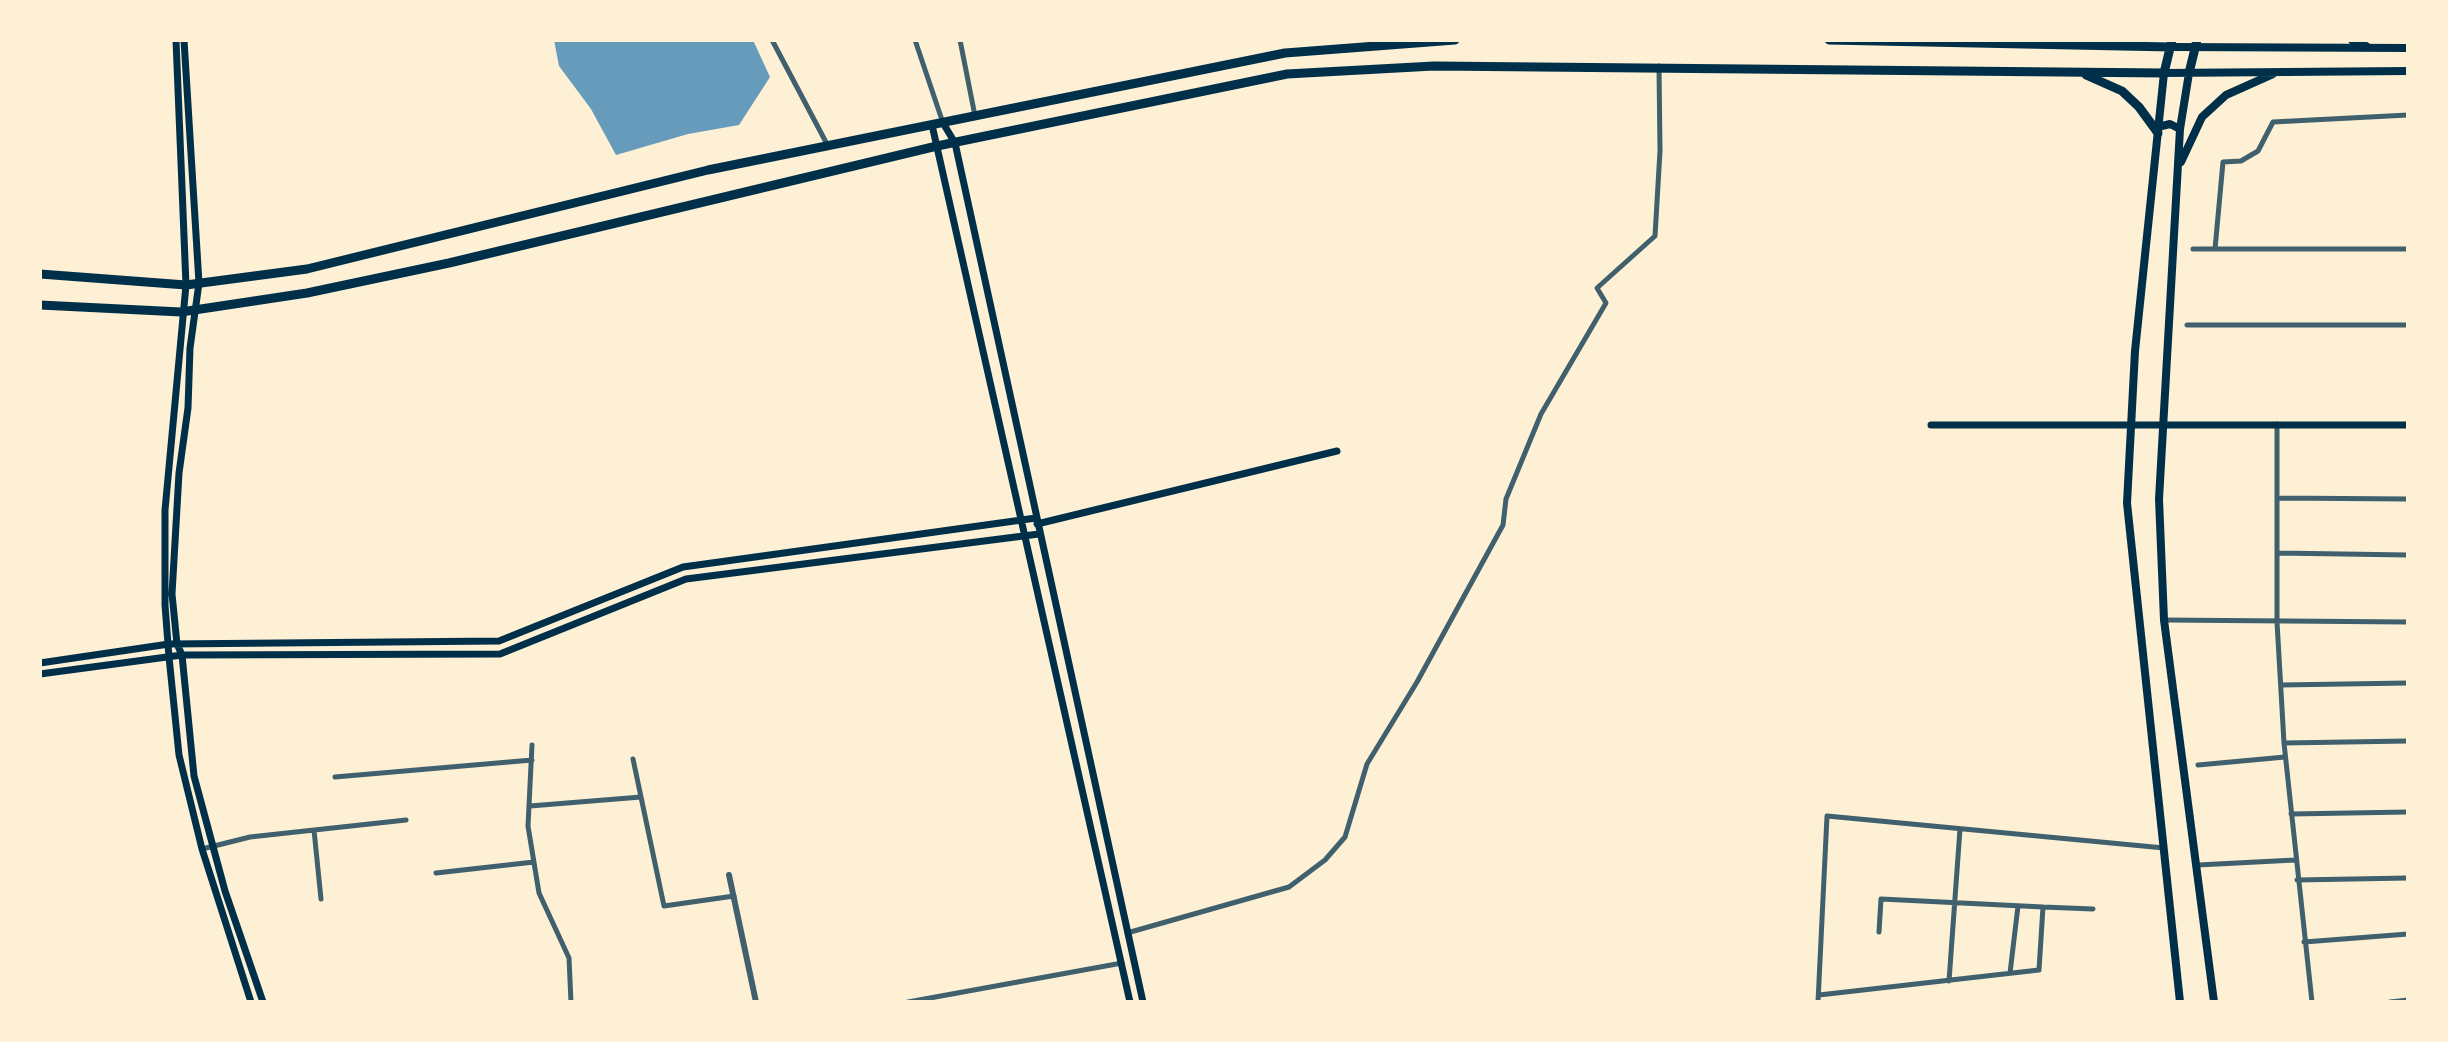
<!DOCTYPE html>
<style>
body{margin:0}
#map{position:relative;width:2448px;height:1042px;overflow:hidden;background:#fdf0d5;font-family:"PT Serif",serif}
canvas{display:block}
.frame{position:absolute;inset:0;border:42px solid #fdf0d5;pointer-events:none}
</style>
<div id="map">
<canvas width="2448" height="1042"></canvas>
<div class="frame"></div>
</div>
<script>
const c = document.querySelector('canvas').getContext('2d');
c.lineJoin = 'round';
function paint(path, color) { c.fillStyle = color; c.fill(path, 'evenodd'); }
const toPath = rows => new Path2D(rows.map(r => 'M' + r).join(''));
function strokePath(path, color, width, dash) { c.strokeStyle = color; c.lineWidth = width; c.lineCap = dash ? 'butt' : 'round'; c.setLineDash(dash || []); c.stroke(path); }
paint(toPath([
 [554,40,753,40,770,77,739,125,688,134,616,155,591,109,559,66]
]), '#669bbc');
strokePath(toPath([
 [772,40,828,146],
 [915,40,943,123],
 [960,40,975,116],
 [2193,249,2408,249],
 [2215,249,2223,162,2241,161,2258,151,2273,122,2408,115],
 [2187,325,2408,325],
 [2277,424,2277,622,2284,743,2312,1002],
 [2277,498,2408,499],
 [2277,553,2408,555],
 [2164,620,2408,622],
 [2281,685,2408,683],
 [2284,743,2408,741],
 [532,745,528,826,539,893,569,958,571,1002],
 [633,759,664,906,734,896],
 [2198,765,2285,757],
 [335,777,532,760],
 [530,806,641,797],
 [2291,814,2408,812],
 [314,830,321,899],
 [202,849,250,837,406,820],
 [2198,865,2295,860],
 [436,873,534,862],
 [2297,880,2408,878],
 [1879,932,1881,899,2043,907],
 [1127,933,1289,887,1325,860,1345,837,1367,764,1417,682,1503,525,1506,499,1541,414,1606,303,1597,288,1655,236,1660,151,1659,66],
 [2304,942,2408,934],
 [2010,973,2018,906],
 [1949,981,1960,829],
 [1819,995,2039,970,2043,907,2093,909],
 [908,1002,1122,963],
 [1818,1002,1827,816,2164,848],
 [2390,1002,2408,1000]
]), '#3f606c', 5);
strokePath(toPath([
 [729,875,756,1002]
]), '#3f606c', 6);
strokePath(toPath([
 [176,40,186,285,165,510,165,605,169,657,179,755,202,849,251,1002],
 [184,40,199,283,190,348,188,408,179,473,172,594,177,644,182,655,194,776,225,891,263,1002],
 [943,123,955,143,1143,1002],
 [932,125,1130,1002],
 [1931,425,2408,425],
 [1037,524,1337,451],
 [40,663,169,644,499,641,683,567,1036,518],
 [40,674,182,655,500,654,686,579,1039,534]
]), '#003049', 7);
strokePath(toPath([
 [2352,40,2366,46],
 [2171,47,2408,48],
 [2189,73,2180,129,2159,499,2164,620,2214,1002],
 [2158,127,2170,124,2180,129],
 [2181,162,2202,117,2226,95,2273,74],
 [2180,1002,2127,503,2135,351,2164,73,2408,71]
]), '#003049', 8);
strokePath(toPath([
 [1829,40,2171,47],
 [2189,73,2197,40],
 [2086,75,2122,91,2139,107,2158,133],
 [40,274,186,285,307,269,708,170,1285,53,1455,40],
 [40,305,181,312,307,293,449,263,937,146,1287,74,1434,66,2164,73,2172,40]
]), '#003049', 9);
</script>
